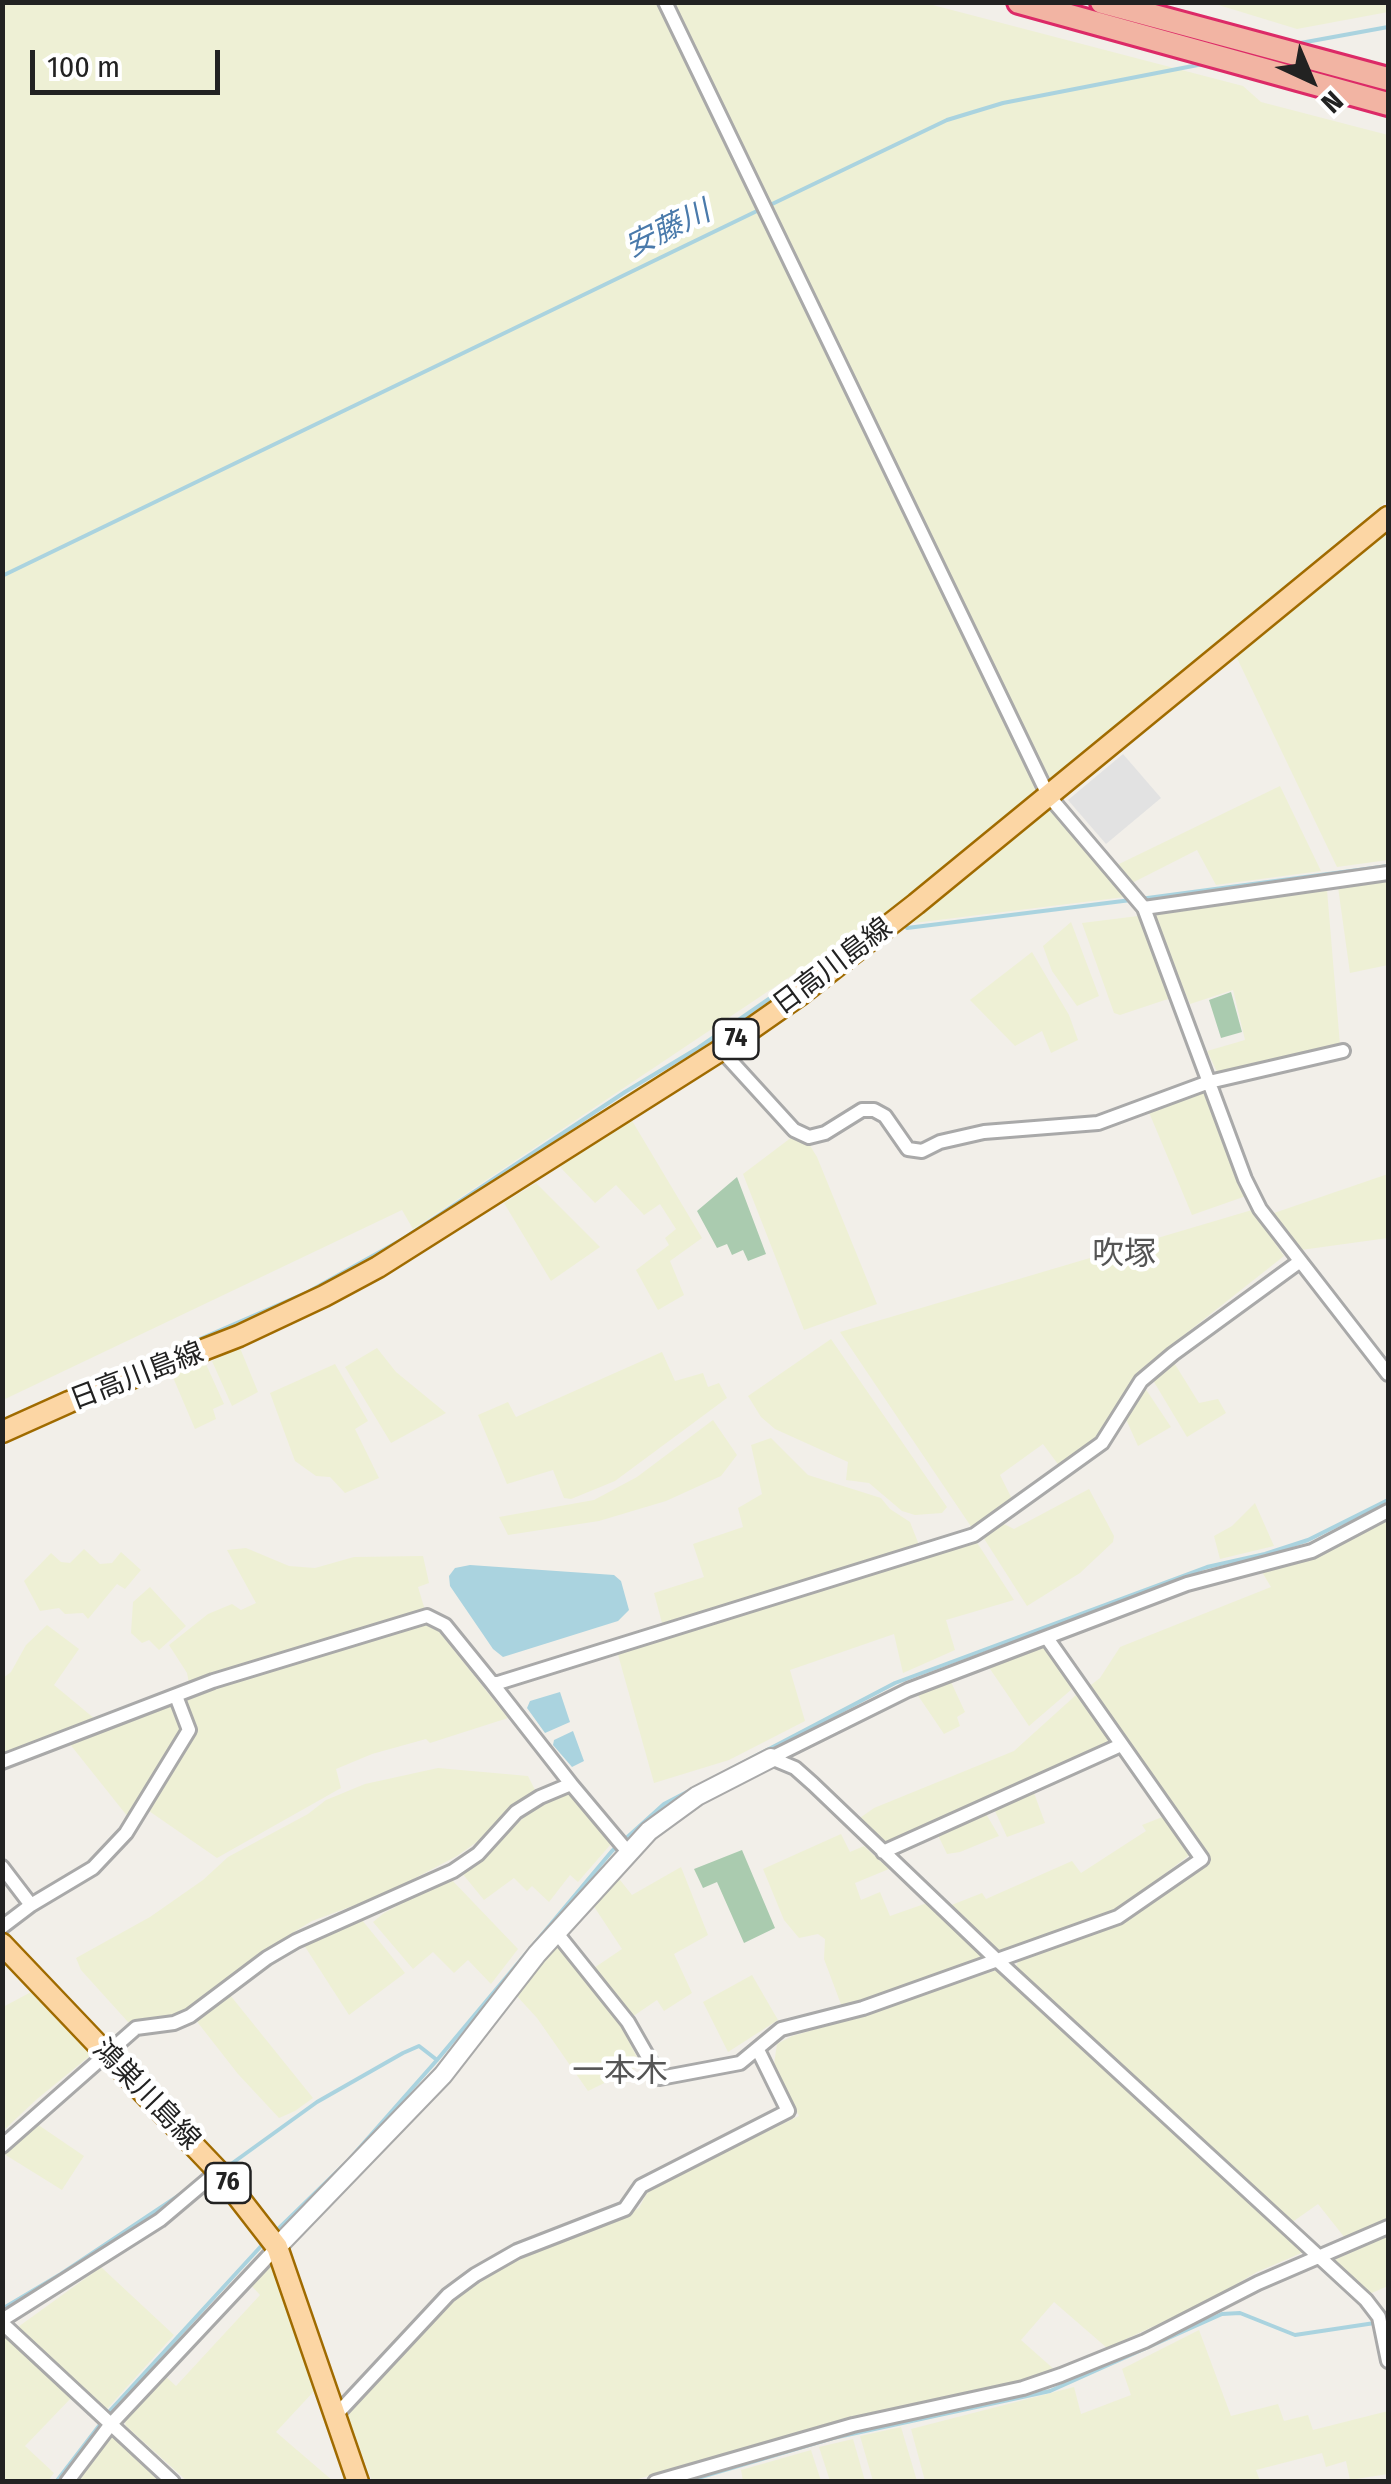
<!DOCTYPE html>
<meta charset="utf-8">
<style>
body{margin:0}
#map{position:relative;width:1391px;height:2484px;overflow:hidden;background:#f2efe9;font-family:"Fira Sans Condensed",sans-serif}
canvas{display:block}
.frame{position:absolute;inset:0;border:5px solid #222;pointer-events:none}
.north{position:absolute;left:1261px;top:30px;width:100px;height:100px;-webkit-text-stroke:8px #fff;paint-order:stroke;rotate:136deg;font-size:28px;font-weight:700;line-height:40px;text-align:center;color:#222}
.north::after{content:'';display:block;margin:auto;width:35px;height:45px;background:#222;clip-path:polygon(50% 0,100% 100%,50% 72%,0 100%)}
.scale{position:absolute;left:30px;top:50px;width:190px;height:45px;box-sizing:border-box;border:5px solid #222;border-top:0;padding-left:12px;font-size:30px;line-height:35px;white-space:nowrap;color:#222;-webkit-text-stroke:8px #fff;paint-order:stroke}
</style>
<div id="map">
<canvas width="1391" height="2484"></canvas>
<div class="frame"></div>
<div class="north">N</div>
<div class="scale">100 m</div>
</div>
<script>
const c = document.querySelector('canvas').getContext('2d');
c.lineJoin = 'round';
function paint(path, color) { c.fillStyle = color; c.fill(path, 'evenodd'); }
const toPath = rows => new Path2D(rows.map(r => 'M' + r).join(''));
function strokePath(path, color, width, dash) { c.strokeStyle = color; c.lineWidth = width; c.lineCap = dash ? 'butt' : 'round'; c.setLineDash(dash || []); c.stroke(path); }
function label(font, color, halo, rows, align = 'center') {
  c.font = font + ' "Fira Sans Condensed","Noto Sans JP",sans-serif'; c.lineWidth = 9; c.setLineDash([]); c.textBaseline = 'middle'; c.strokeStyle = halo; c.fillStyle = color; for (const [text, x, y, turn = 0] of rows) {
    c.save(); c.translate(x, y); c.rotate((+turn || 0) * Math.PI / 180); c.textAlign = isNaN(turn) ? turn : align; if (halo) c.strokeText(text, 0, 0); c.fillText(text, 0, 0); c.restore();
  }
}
paint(toPath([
 [3,3,925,3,1243,86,1261,102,1388,135,1388,500,903,901,413,1229,402,1210,3,1400],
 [1212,3,1388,3,1388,12,1297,29],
 [1388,533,1388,860,1337,867,1236,656],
 [1280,786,1321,871,1216,885,1197,850,1132,883,1117,865],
 [1050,809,1125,897,914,923,914,920],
 [1388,879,1388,965,1350,973,1338,887],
 [1327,890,1340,1045,1218,1074,1207,1051,1245,1040,1233,990,1190,1004,1154,920,1158,913],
 [1138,916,1171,998,1120,1015,1114,1013,1082,923],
 [1071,922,1099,996,1077,1006,1052,971,1043,946],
 [1032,952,1069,1015,1078,1040,1051,1053,1042,1031,1015,1046,970,1000],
 [1205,1092,1246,1196,1192,1215,1148,1110],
 [631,1119,702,1238,670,1261,684,1295,658,1310,636,1270,669,1245,665,1238,676,1229,660,1204,644,1215,616,1185,595,1203,559,1166],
 [792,1137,809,1144,817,1157,877,1304,804,1330,743,1174],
 [1388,1174,1388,1238,1301,1250,1274,1213],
 [536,1183,600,1247,551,1281,504,1203],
 [1252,1210,1284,1256,1141,1369,1096,1442,1060,1467,1043,1444,1000,1475,1012,1499,972,1528,840,1332],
 [831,1339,947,1507,942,1513,915,1515,902,1511,869,1483,846,1480,848,1462,775,1429,761,1417,748,1396],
 [240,1348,258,1392,232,1406,212,1361],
 [377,1348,396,1372,446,1413,391,1443,345,1367],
 [662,1352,675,1381,703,1373,708,1387,719,1383,727,1398,615,1481,571,1499,564,1498,553,1470,507,1484,478,1415,508,1402,516,1417],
 [1173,1361,1199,1403,1218,1399,1226,1413,1187,1437,1154,1382,1153,1376],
 [205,1362,224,1404,213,1409,216,1419,195,1429,172,1375],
 [335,1364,368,1421,355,1429,379,1478,345,1493,330,1477,316,1476,295,1461,270,1393],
 [1145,1388,1171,1427,1138,1446,1125,1417,1140,1389],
 [713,1420,737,1455,721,1476,666,1501,599,1521,508,1535,499,1517,594,1500,637,1477],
 [771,1438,808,1475,881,1498,890,1509,910,1522,919,1545,662,1623,654,1593,704,1577,693,1544,743,1527,738,1508,762,1494,751,1445],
 [1089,1489,1114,1536,1113,1542,1080,1573,1027,1606,983,1537,1002,1523,1014,1529],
 [1255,1503,1274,1546,1220,1559,1214,1536,1232,1526],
 [1388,1519,1388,2218,1345,2238,1318,2204,1291,2223,1016,1968,1018,1960,1123,1923,1211,1859,1087,1688,1100,1678,1120,1647,1271,1587,1262,1572,1322,1553],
 [976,1541,1014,1600,946,1620,955,1650,903,1673,894,1634,790,1670,805,1721,729,1760,654,1783,617,1651],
 [246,1548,289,1566,315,1568,354,1557,423,1556,429,1583,418,1587,425,1610,189,1683,187,1673,169,1645,208,1614,232,1604,241,1610,256,1603,227,1550],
 [84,1549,100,1564,112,1563,121,1552,141,1570,125,1589,117,1584,88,1619,83,1613,65,1614,59,1608,40,1611,24,1581,51,1553,61,1562,70,1563],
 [150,1587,186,1626,159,1650,149,1640,142,1643,131,1633,133,1602],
 [47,1625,79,1649,54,1685,95,1719,3,1755,3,1678,11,1672,26,1645],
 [425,1625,437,1629,508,1718,430,1743,426,1739,372,1754,336,1769,341,1788,217,1858,149,1811,148,1806,193,1729,186,1695],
 [1038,1647,1045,1648,1072,1689,1029,1726,988,1666],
 [951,1682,965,1712,957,1717,960,1726,944,1734,917,1694],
 [1076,1695,1108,1739,1106,1747,884,1843,879,1842,857,1820,874,1808,1014,1751],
 [173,1703,181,1726,179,1735,128,1817,69,1743],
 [438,1768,528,1776,535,1790,515,1803,477,1842,457,1856,385,1894,312,1921,258,1954,182,2013,128,2022,81,1970,76,1958,150,1917,203,1880,228,1857,308,1814,326,1800,365,1784],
 [565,1793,572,1795,611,1844,578,1882,570,1875,549,1902,532,1886,527,1891,514,1878,484,1900,461,1872,483,1858,531,1810],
 [1034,1793,1045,1823,1007,1837,994,1809],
 [985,1812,999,1836,960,1852,947,1854,937,1833],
 [1165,1816,1192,1853,1112,1914,1000,1954,949,1906,982,1893,986,1899,1072,1861,1081,1873,1146,1831,1142,1825],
 [841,1834,850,1852,864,1846,889,1869,855,1883,861,1900,880,1892,890,1916,927,1903,984,1956,983,1960,842,2007,824,1959,825,1939,818,1934,799,1938,784,1920,763,1869],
 [681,1867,708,1935,674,1954,692,1993,664,2011,657,2000,632,2017,594,1968,622,1949,591,1902,616,1875,632,1895],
 [450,1878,518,1949,491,1984,468,1960,454,1973,433,1952,413,1969,373,1922,384,1913],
 [362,1920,405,1973,349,2015,302,1942],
 [561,1947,619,2022,641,2065,588,2091,537,2018,515,1994,553,1949],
 [997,1970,1304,2252,1257,2272,1206,2302,1107,2348,1054,2302,1021,2340,1056,2371,969,2394,847,2419,631,2481,372,2481,347,2414,438,2314,462,2294,510,2264,639,2208,648,2191,666,2181,799,2116,774,2064,777,2044,792,2036,865,2015],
 [752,1975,778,2020,728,2052,703,2002],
 [33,1991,91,2055,37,2099,3,2131,3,2007],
 [230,1995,313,2098,295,2111,279,2118,238,2074,195,2019],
 [37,2124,84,2156,62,2190,4,2154],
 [1388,2236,1388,2286,1367,2295,1336,2264,1336,2259],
 [273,2258,316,2389,276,2432,333,2481,187,2481,126,2426,124,2419,163,2374,176,2386,260,2295,248,2282],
 [101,2267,174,2335,106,2410,18,2327],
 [1199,2330,1231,2416,1278,2404,1284,2421,1308,2415,1313,2430,1388,2411,1388,2474,1350,2480,1346,2461,1326,2467,1322,2453,1256,2470,1260,2481,925,2481,911,2429,1074,2387,1081,2414,1131,2395,1122,2369],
 [2,2333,72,2397,25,2446,54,2473,48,2481,3,2481],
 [901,2427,917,2481,873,2481,860,2436],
 [111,2435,115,2435,164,2482,77,2482],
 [853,2439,865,2481,830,2481,819,2447],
 [811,2450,821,2481,743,2481,741,2470]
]), '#eef0d5');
paint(toPath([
 [1231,992,1242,1032,1221,1038,1209,1000],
 [737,1177,766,1254,748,1261,743,1250,732,1255,727,1244,717,1248,697,1211],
 [742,1850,775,1928,744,1943,717,1882,703,1888,694,1869]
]), '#aacbaf');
paint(toPath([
 [1123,754,1161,798,1106,844,1068,800]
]), '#e2e2e2');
paint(toPath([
 [470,1565,614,1575,621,1581,629,1610,618,1621,503,1657,493,1649,450,1586,449,1576,455,1568],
 [560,1692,570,1722,545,1733,527,1708,530,1701],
 [573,1731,584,1761,572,1767,553,1745,554,1740]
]), '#aad3df');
strokePath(toPath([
 [1295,44,1388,27],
 [768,206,947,120,1003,103,1203,64],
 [2,576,759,210],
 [1140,899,1388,866],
 [907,928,1131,900],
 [177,1349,308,1292,403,1239,625,1092,698,1048,844,947],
 [124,1370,136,1365],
 [7,1419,108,1375],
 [227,2167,317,2102,403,2053,419,2046,437,2060],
 [273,2234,347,2162,437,2060,612,1851,664,1804,895,1683,1207,1567,1265,1554,1308,1540,1388,1500],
 [2,2309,61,2274,184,2192],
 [107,2414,263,2244],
 [56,2482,102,2422],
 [684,2482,833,2438,1050,2391,1222,2314,1240,2313,1295,2335,1388,2321]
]), '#aad3df', 4);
const minor = toPath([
 [665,2,1048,795,1144,908,1245,1179,1260,1209,1388,1374],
 [1144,908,1388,873],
 [721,1050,794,1130,809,1137,825,1133,862,1110,874,1110,885,1116,908,1149,922,1151,940,1142,984,1132,1098,1123,1209,1082,1343,1051],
 [492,1683,571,1784],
 [771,1758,795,1768,813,1784,999,1962,1366,2300,1379,2317,1388,2361],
 [771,1758,908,1690,1187,1584,1312,1551,1388,1511],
 [2,1762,213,1681,427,1616,445,1625,492,1683,498,1683,974,1535,1102,1443,1141,1381,1173,1354,1299,1262],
 [883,1852,1121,1745],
 [2,1867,31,1905],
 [2,1927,31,1905,93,1868,126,1833,189,1730,176,1696],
 [556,1932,628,2022,660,2078,740,2063,781,2029,863,2008,1118,1917,1202,1859,1047,1638],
 [2,2146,136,2028,174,2023,190,2016,267,1958,296,1941,453,1871,478,1854,516,1812,540,1797,571,1784,628,1852],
 [2,2320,160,2220,218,2171],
 [2,2323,173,2482],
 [336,2415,448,2295,475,2275,517,2251,625,2209,641,2186,788,2111,758,2050],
 [67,2482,111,2424,277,2247],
 [655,2482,853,2425,1023,2388,1061,2375,1145,2341,1258,2283,1388,2227]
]);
const tertiary = toPath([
 [277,2247,443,2075,537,1954,649,1831,697,1796,771,1758]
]);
const primary = toPath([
 [2,1432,69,1402,239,1336,324,1296,378,1267,721,1050,801,994,916,904,1388,517],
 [2,1944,218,2171,277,2247,358,2482]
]);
const trunk = toPath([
 [1019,2,1388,104],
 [1102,2,1388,79]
]);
strokePath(minor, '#a9a9a9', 18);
strokePath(tertiary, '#a9a9a9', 22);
strokePath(primary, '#a06b00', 25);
strokePath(trunk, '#dc2a67', 28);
strokePath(minor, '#fff', 12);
strokePath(tertiary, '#fff', 18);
strokePath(primary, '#fcd6a4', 20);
strokePath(trunk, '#f2b4a3', 22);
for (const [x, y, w] of [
 [736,1039,45],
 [228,2183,45]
]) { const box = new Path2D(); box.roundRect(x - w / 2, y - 20, w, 40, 8); c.fillStyle = '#fff'; c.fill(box); strokePath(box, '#222', 2.5); }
label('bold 25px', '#222', null, [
 ["74",736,1039],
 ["76",228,2183]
]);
label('28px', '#222', '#fff', [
 ["日高川島線",833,967,-37],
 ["日高川島線",137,1377,-21],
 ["鴻巣川島線",146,2095,46]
]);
label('italic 30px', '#4a7aab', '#fff', [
 ["安藤川",668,230,-26]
]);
label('32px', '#555', '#fff', [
 ["吹塚",1124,1255],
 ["一本木",620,2072]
]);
</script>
